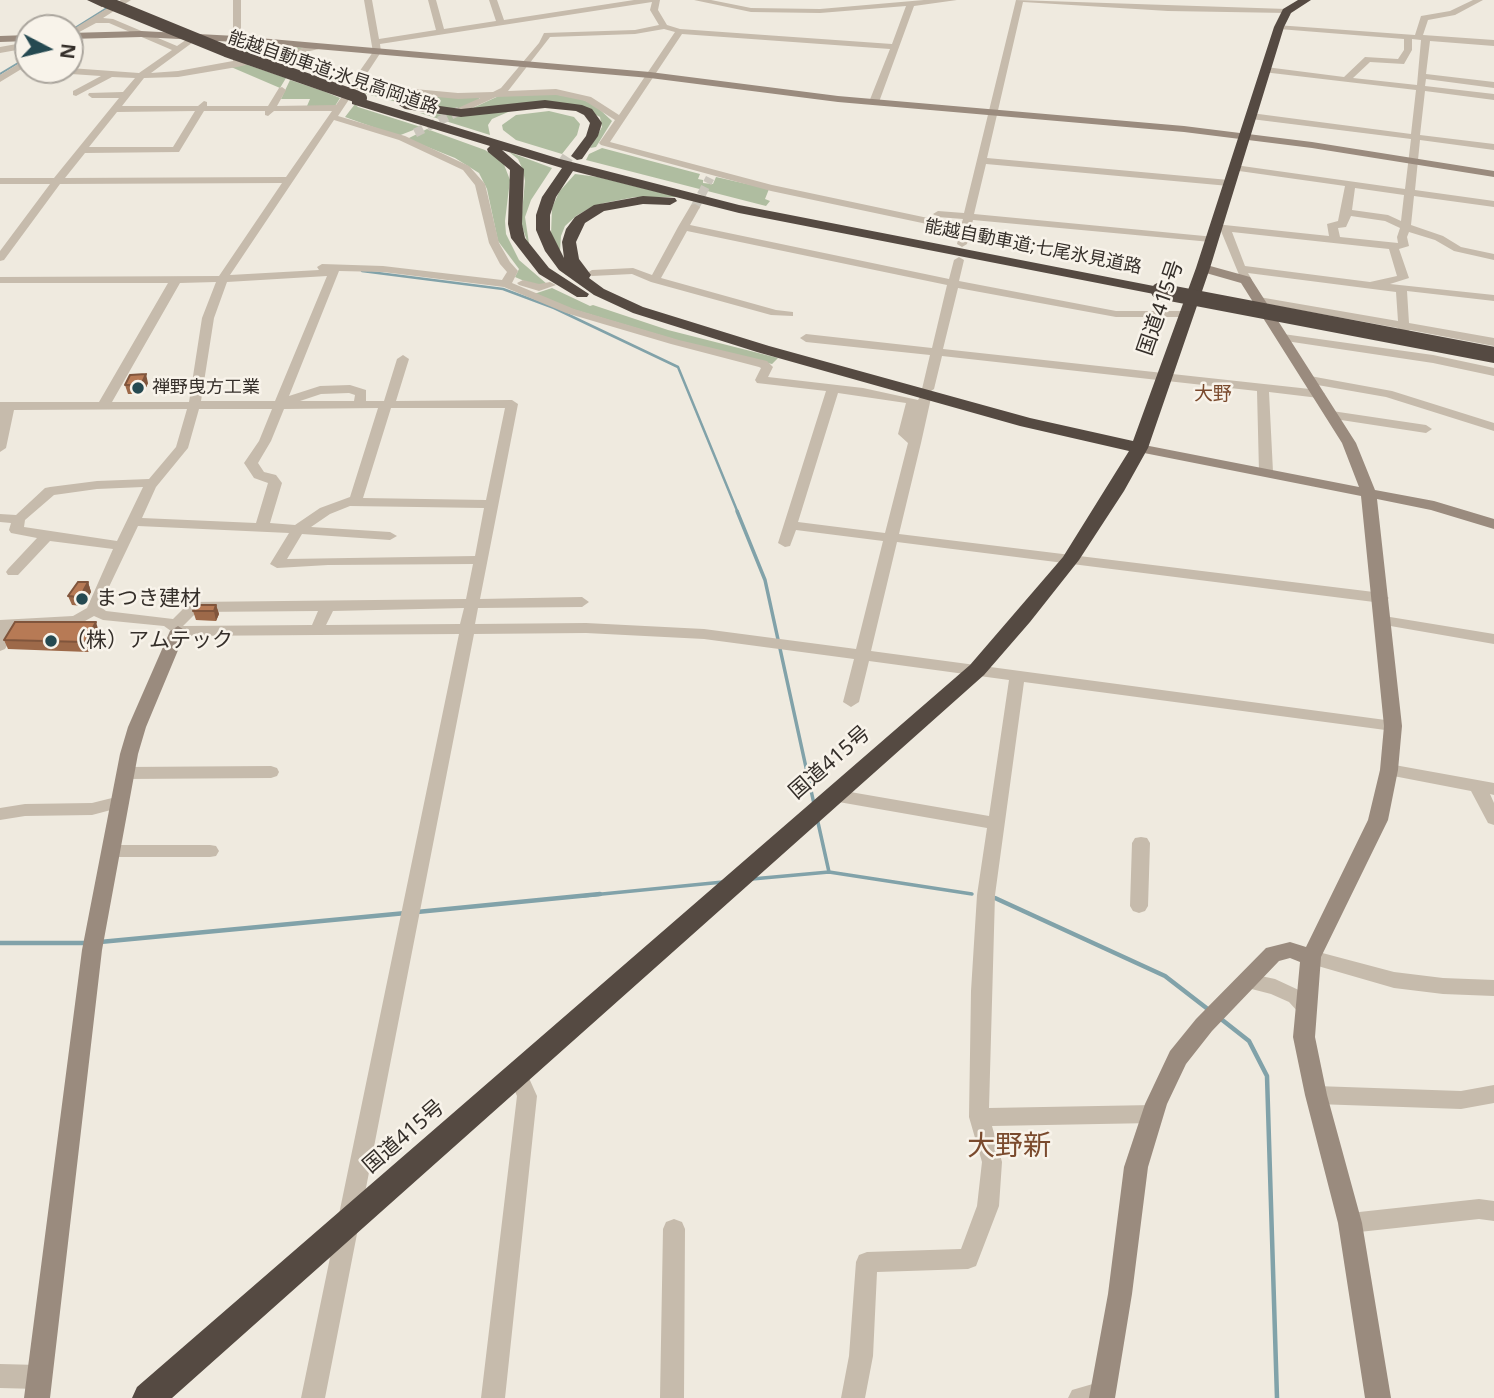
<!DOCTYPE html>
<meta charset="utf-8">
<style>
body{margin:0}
#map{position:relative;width:1494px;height:1398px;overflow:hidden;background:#efeadf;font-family:"Noto Sans",sans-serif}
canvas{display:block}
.north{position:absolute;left:14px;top:14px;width:70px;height:70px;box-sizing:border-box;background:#f8f3ea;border:2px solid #aaa59d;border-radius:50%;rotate:97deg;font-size:19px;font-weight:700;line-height:28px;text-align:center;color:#352f2a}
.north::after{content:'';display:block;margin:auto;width:24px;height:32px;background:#254951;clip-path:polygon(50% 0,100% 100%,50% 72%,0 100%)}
</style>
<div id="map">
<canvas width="1494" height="1398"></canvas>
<div class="north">N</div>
</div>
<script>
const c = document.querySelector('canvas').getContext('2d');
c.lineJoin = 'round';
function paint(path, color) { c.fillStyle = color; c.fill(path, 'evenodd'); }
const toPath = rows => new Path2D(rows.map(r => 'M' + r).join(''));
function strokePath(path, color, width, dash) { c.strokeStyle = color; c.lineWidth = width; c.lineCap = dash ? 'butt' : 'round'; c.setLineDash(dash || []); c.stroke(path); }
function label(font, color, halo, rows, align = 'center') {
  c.font = font + ' "Noto Sans","Noto Sans JP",sans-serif'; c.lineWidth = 5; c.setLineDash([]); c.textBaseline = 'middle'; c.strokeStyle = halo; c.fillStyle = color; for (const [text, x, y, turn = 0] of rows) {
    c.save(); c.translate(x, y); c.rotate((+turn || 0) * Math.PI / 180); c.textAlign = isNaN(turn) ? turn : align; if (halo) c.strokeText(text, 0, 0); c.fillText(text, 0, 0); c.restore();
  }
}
paint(toPath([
 [239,43,241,42,305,48,255,59,239,54],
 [245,64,286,78,280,88,231,67],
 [290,80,323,91,340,98,335,106,307,106,310,99,281,99],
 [385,92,437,97,479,97,479,100,453,111,412,106,363,93],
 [548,93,581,99,595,105,612,121,596,147,590,148,602,127,600,117,578,105,466,111,501,95],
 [355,104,358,107,421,127,398,136,345,117],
 [515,109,492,119,488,125,490,135,420,113,464,116],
 [549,111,574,117,580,124,577,135,562,154,516,140,503,130,502,125,516,115],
 [427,129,485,150,503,162,510,180,505,221,506,234,519,260,547,284,538,287,515,277,519,269,498,241,487,189,479,173,455,158,410,140,409,138],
 [602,148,700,174,698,179,703,180,703,183,713,184,716,177,769,189,765,199,770,201,766,206,586,160,589,154],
 [509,152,552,168,531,200,525,217,530,250,521,223,525,181,523,170,518,159],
 [575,174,598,177,678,197,635,197,604,203,588,209,576,216,565,226,561,236,560,251,551,235,552,208,559,192],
 [552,288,590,306,593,305,668,330,778,358,772,364,700,347,572,309,534,294]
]), '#afbda0');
strokePath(toPath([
 [70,31,110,6],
 [0,74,28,57]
]), '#81a2a9', 2);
strokePath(toPath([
 [362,271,503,289,554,308,678,367,738,513]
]), '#81a2a9', 2.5);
strokePath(toPath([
 [737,511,765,580,814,804],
 [817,818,829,872],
 [752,879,829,872,972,894],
 [582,896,723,882]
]), '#81a2a9', 3.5);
strokePath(toPath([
 [995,898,1165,976,1209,1010],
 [417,912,600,894],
 [100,942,406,913],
 [0,943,85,943],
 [1221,1019,1249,1041,1267,1076,1277,1398]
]), '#81a2a9', 4.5);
strokePath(toPath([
 [415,133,461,110],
 [695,207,710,178]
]), '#cac5bb', 9, [9, 4.5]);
strokePath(toPath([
 [561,167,569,155]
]), '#cac5bb', 12, [12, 6]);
paint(toPath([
 [121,0,131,0,103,18,113,19,177,46,193,35,200,37,151,73,178,71,233,61,233,0,241,0,241,60,324,44,328,47,237,67,178,77,144,78,122,106,198,106,204,101,207,102,207,106,268,106,279,88,282,87,286,90,277,106,336,105,373,52,364,0,372,0,379,39,436,30,428,0,436,0,444,29,496,21,489,0,497,0,504,20,634,0,660,0,658,10,667,25,680,29,892,44,906,6,820,13,751,12,694,0,711,0,751,8,820,9,924,0,957,0,914,6,879,102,874,105,869,102,890,49,682,34,610,142,772,185,961,225,963,219,938,217,933,214,938,211,964,213,1016,0,1287,9,1291,11,1287,13,1168,11,1023,2,987,158,1229,180,1234,183,1229,186,986,164,974,214,1215,237,1216,239,1211,242,973,220,967,244,962,247,957,244,960,231,771,191,601,145,599,143,615,120,585,101,556,95,496,97,461,113,458,112,458,108,480,98,458,99,356,89,338,116,405,136,469,166,485,184,499,243,510,262,518,271,512,283,574,309,679,340,767,361,773,367,768,377,863,388,918,400,921,395,929,395,931,398,921,443,899,534,1382,593,1389,598,1382,603,897,542,871,651,1393,721,1401,726,1393,731,1024,682,995,895,989,1108,1153,1105,1160,1108,1163,1114,1160,1120,1153,1123,992,1126,1002,1162,999,1206,976,1266,968,1269,877,1272,873,1356,865,1398,841,1398,849,1356,856,1262,859,1255,867,1252,961,1249,977,1206,982,1162,969,1117,971,991,977,895,987,828,833,801,827,799,825,795,827,791,833,789,989,816,1009,680,869,661,859,702,851,707,843,702,854,659,704,639,586,633,474,634,325,1398,301,1398,459,634,178,636,164,626,103,620,94,616,76,626,17,629,5,649,0,651,0,620,73,616,87,608,113,549,50,541,18,575,8,575,6,572,8,569,37,538,11,533,9,530,11,523,0,522,0,514,16,515,45,488,50,487,97,481,149,479,176,447,187,409,14,410,6,448,0,452,0,402,99,402,168,283,0,283,0,277,219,276,282,183,60,184,4,260,0,261,0,251,50,184,0,184,0,178,54,178,119,98,92,98,88,95,89,93,123,92,135,78,112,77,76,96,73,95,73,91,101,76,56,73,52,70,70,68,139,73,172,50,109,23,96,23,70,37,70,31,121,0],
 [652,2,650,10,659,25,635,30,544,33,539,43,501,88,493,92,458,93,360,84,381,52,380,44,652,2],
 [664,29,675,32,619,115,591,97,556,89,508,91,550,37,635,34,664,29],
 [195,111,173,147,89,147,117,112,195,111],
 [204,111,265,111,265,115,268,116,274,111,332,111,286,177,65,178,85,153,179,152,204,111],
 [334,120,399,140,463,170,475,185,489,243,500,264,507,272,502,280,383,266,322,264,317,267,319,270,230,275,334,120],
 [339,271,383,272,504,287,566,313,671,344,759,367,761,368,755,380,757,383,826,391,778,543,785,547,790,546,796,530,883,541,856,649,704,629,586,623,475,624,478,608,582,607,589,602,582,597,480,599,518,404,512,400,396,401,409,359,403,355,397,359,384,401,366,401,366,390,350,385,320,386,289,396,339,271],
 [327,276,275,401,201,401,214,318,227,282,327,276],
 [216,282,202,318,189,402,112,402,180,283,216,282],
 [349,393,355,395,354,401,300,401,321,394,349,393],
 [838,393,906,403,898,434,908,443,885,533,798,522,838,393],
 [378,408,350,497,320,508,295,525,270,523,282,483,276,475,264,472,258,463,271,441,284,409,378,408],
 [391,408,505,408,486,500,363,498,391,408],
 [199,409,272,409,259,441,244,463,254,478,268,483,256,523,142,518,156,487,188,448,199,409],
 [143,487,117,541,24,527,25,520,54,495,97,489,143,487],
 [350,506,484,508,475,556,287,559,302,534,390,540,397,536,390,532,311,527,330,514,350,506],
 [138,526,289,533,270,564,277,568,328,565,473,564,466,599,193,602,188,604,173,619,106,611,102,608,108,589,138,526],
 [464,608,460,624,326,625,333,611,464,608],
 [318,611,312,625,183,626,197,612,318,611],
 [1473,0,1483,0,1455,15,1428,20,1423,35,1494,40,1494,46,1430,41,1426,74,1494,82,1494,88,1426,79,1425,86,1494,94,1494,100,1425,91,1420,135,1494,144,1494,150,1420,140,1415,190,1494,201,1494,207,1414,196,1411,225,1443,236,1461,247,1494,254,1494,260,1454,251,1435,240,1409,232,1407,237,1409,246,1399,249,1409,278,1390,284,1494,295,1494,301,1407,291,1409,323,1494,338,1494,346,1410,330,1404,334,1400,333,1398,328,1255,302,1253,300,1259,297,1398,321,1396,292,1248,273,1252,280,1242,282,1221,231,1210,227,1215,224,1329,236,1327,224,1338,221,1345,186,1232,170,1232,166,1235,165,1405,189,1411,139,1251,119,1246,116,1251,113,1411,134,1416,90,1263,72,1263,68,1266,67,1344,77,1365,57,1398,59,1404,50,1404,39,1279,29,1276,29,1276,25,1415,35,1421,16,1450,11,1473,0],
 [1412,39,1421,40,1417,85,1353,78,1370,62,1404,64,1412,50,1412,39],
 [1355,188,1404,195,1401,221,1388,215,1352,210,1355,188],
 [1351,216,1385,221,1400,228,1397,237,1398,243,1340,237,1338,228,1346,227,1351,216],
 [1232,232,1389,249,1397,276,1370,282,1245,266,1232,232],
 [28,42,28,48,0,53,0,47,28,42],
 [28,58,28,65,0,82,0,75,28,58],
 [695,204,700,207,690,225,949,279,954,260,959,257,964,260,959,281,1116,311,1186,311,1192,314,1186,317,1116,317,958,288,943,349,1319,390,1325,394,1319,398,1269,392,1273,472,1266,476,1259,472,1257,391,942,356,934,389,928,393,922,389,930,355,806,342,800,338,806,334,932,348,947,285,687,231,661,278,776,310,793,312,793,316,771,315,651,282,632,274,592,276,587,273,592,270,633,268,652,275,678,227,691,205,695,204],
 [523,280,539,284,550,282,556,285,539,291,519,285,517,283,523,280],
 [1283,334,1433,355,1494,368,1494,376,1433,363,1279,340,1277,338,1283,334],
 [1310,376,1392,391,1494,423,1494,431,1386,397,1306,383,1306,377,1310,376],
 [1332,411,1426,425,1432,429,1426,433,1328,418,1326,415,1332,411],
 [1384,616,1494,634,1494,644,1379,624,1377,621,1384,616],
 [1389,764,1494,783,1494,795,1490,794,1494,803,1494,825,1488,823,1471,791,1383,774,1381,770,1383,766,1389,764],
 [271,766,277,768,279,772,277,776,271,778,126,779,120,777,118,773,120,769,126,767,271,766],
 [120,796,126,798,128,802,126,806,92,815,25,816,0,820,0,808,25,804,92,803,120,796],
 [1141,837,1147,838,1150,843,1148,906,1145,911,1139,913,1133,911,1130,906,1132,843,1135,838,1141,837],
 [111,845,210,845,216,846,219,851,216,856,210,857,111,857,105,856,102,851,105,846,111,845],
 [1311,950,1394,972,1443,978,1494,980,1494,996,1443,994,1394,988,1304,962,1302,957,1304,952,1311,950],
 [1247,973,1275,979,1303,992,1316,1007,1313,1013,1306,1015,1299,1013,1289,1002,1271,994,1240,986,1238,981,1240,976,1247,973],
 [517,1065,524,1067,537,1096,505,1398,481,1398,517,1096,507,1073,510,1067,517,1065],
 [1494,1085,1494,1103,1461,1109,1316,1104,1309,1101,1306,1095,1309,1089,1316,1086,1461,1091,1494,1085],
 [1479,1199,1494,1201,1494,1221,1479,1219,1350,1233,1342,1230,1339,1223,1342,1216,1350,1213,1479,1199],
 [674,1219,682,1222,685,1229,684,1398,660,1398,663,1229,666,1222,674,1219],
 [0,1364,38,1365,46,1369,50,1377,46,1385,38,1389,0,1388,0,1364],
 [1103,1381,1111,1385,1115,1393,1113,1398,1068,1398,1072,1390,1103,1381]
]), '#c6bbac');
paint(toPath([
 [141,31,236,36,650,72,838,96,1184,126,1312,142,1494,171,1494,177,1312,148,1184,132,838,102,650,78,236,42,141,37,70,39,70,33,141,31],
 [28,35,28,41,0,42,0,36,28,35],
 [1203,264,1250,277,1356,443,1375,490,1434,501,1494,519,1494,529,1431,510,1377,499,1402,726,1398,770,1388,820,1321,957,1315,1037,1327,1095,1362,1223,1391,1398,1365,1398,1338,1223,1305,1095,1293,1037,1300,962,1290,958,1279,961,1212,1031,1186,1064,1167,1104,1148,1167,1132,1294,1115,1398,1089,1398,1108,1294,1124,1167,1145,1104,1170,1051,1196,1019,1266,948,1290,942,1306,947,1368,820,1380,770,1384,726,1361,496,1139,452,1132,448,1139,444,1359,487,1342,443,1241,283,1199,271,1197,268,1203,264],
 [178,626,186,631,146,727,138,754,102,950,50,1398,24,1398,82,950,120,754,128,727,170,631,178,626]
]), '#9a8b7e');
paint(toPath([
 [87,0,101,0,107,4,102,7,87,0],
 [1298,0,1311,0,1291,13,1284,27,1210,268,1148,448,1124,491,1079,560,1030,622,984,675,172,1398,132,1398,137,1387,970,665,1063,557,1129,451,1020,426,757,352,633,313,594,295,559,270,545,251,536,230,536,215,542,197,562,168,502,150,524,169,522,224,525,238,549,268,589,294,587,297,577,297,539,274,511,238,508,224,510,170,488,152,487,149,490,146,352,104,352,98,360,98,560,159,739,205,1164,288,1166,291,1164,294,1159,295,739,213,573,171,556,197,550,215,550,230,564,258,562,242,566,229,575,217,594,205,643,196,675,198,677,201,670,205,643,204,604,211,585,223,576,242,579,259,591,275,589,278,604,289,643,307,769,346,1030,418,1133,441,1196,268,1274,27,1283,9,1298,0],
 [545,100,582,105,592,109,602,123,598,136,582,159,577,160,571,156,586,136,590,123,584,115,576,111,545,108,461,117,405,109,399,105,405,101,461,109,545,100]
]), '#554a42');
strokePath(toPath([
 [106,2,226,51,361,98]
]), '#554a42', 12);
strokePath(toPath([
 [1159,291,1494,355]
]), '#554a42', 16);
paint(toPath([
 [148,383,143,394,128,394,125,385],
 [88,582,91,592,83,606,72,605,68,596],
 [216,605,219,614,216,621,196,620,193,611],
 [99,632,88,652,8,649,4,640]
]), '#9d6949');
paint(toPath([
 [146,374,148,383,143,394,141,385],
 [88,582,91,592,83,606,80,597],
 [216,605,219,614,216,621,214,611],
 [96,622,99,632,88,652,85,642]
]), '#80553c');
const building = toPath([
 [146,374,141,385,125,385,130,375,146,374],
 [78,582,88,582,80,597,68,596,78,582],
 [196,605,216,605,214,611,193,611,196,605],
 [15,622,96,622,85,642,4,640,15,622]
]);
paint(building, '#b77a55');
strokePath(building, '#80553c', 2);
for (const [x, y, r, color] of [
 [138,388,7,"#254951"],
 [82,599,7,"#254951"],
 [51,641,7,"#254951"]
]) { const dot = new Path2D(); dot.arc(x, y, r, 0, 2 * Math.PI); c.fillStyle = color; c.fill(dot); strokePath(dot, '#f8f3ea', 2.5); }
label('18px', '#352f2a', '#f8f3ea', [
 ["能越自動車道;氷見高岡道路",333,73,19],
 ["能越自動車道;七尾氷見道路",1033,247,11]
]);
label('18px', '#352f2a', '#f8f3ea', [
 ["禅野曳方工業",152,388]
], 'left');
label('19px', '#7a4a2d', '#f8f3ea', [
 ["大野",1213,395]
]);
label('21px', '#352f2a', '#f8f3ea', [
 ["国道415号",1161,308,-71],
 ["国道415号",830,763,-41],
 ["国道415号",404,1137,-41]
]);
label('21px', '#352f2a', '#f8f3ea', [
 ["まつき建材",96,599],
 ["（株）アムテック",65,641]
], 'left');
label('28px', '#7a4a2d', '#f8f3ea', [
 ["大野新",1009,1147]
]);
</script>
